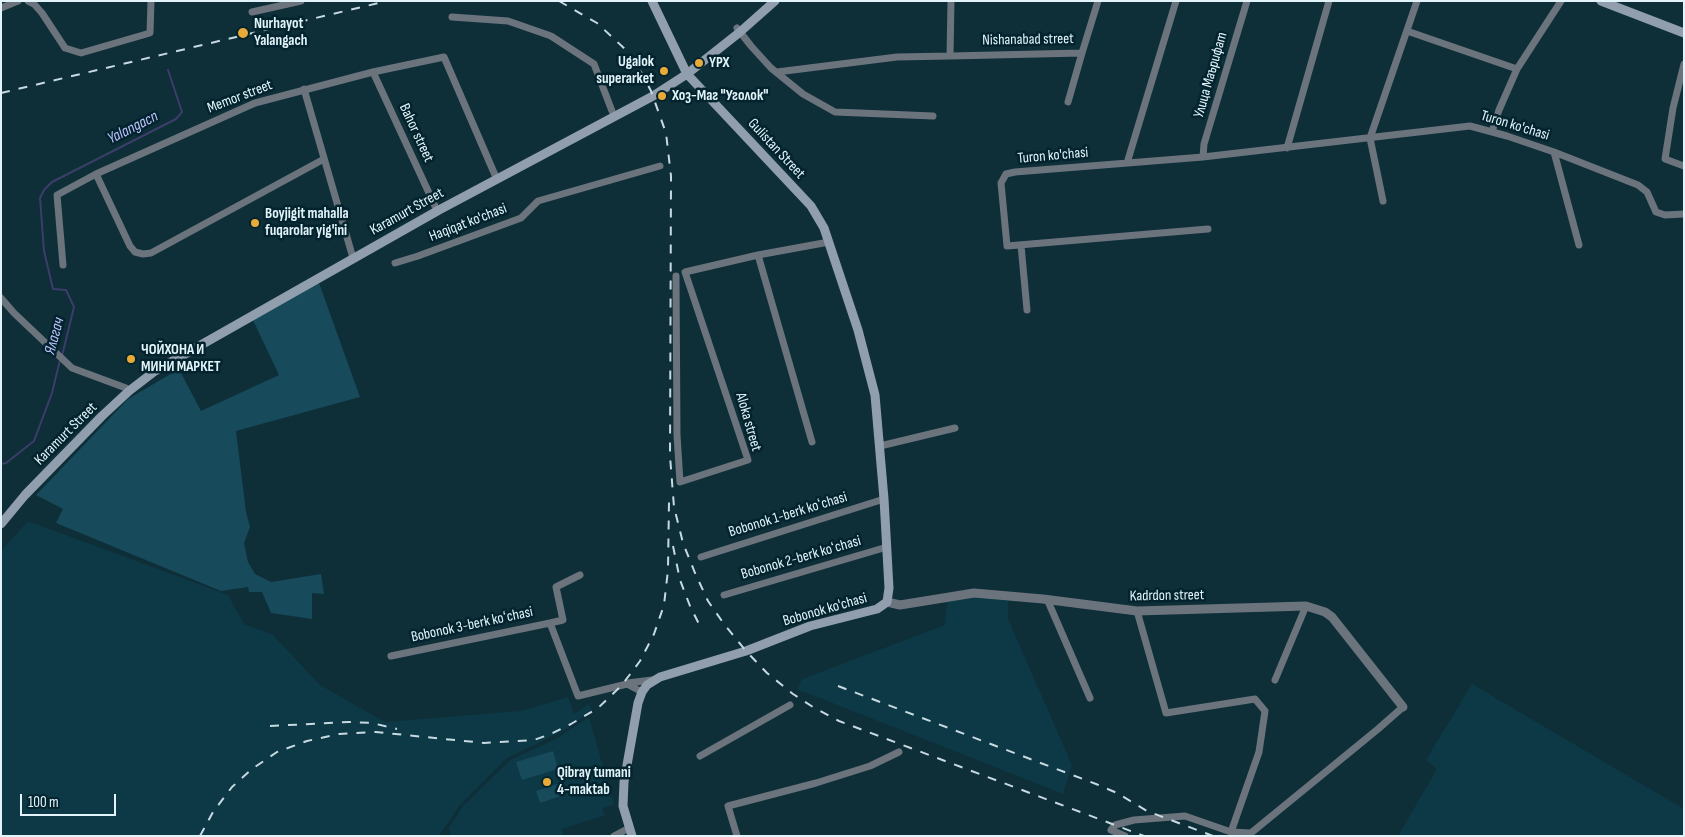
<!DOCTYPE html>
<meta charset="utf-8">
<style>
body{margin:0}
#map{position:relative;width:1685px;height:837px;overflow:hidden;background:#0e2e38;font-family:"Sofia Sans Condensed",sans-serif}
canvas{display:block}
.frame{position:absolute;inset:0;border:2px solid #e2f4fa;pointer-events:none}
.scale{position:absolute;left:20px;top:794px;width:96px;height:22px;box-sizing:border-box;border:2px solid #e2f4fa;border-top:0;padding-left:6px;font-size:15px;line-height:18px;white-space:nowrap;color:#e2f4fa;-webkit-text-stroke:4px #03242e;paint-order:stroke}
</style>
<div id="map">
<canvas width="1685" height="837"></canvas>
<div class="frame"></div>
<div class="scale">100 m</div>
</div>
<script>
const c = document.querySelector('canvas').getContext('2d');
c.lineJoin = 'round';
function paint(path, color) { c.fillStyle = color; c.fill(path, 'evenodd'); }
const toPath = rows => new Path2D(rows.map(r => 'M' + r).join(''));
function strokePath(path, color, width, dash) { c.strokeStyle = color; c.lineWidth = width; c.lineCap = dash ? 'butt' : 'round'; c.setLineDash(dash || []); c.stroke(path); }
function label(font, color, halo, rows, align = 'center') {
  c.font = font + ' "Sofia Sans Condensed",sans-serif'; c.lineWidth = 5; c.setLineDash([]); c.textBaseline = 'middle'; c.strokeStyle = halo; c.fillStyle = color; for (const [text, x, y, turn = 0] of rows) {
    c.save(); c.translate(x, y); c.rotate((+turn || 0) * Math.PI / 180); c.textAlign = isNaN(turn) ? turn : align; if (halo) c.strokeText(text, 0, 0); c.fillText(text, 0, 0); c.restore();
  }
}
paint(toPath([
 [28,521,228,595,244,624,273,635,320,685,385,722,521,711,568,697,574,714,589,704,592,710,568,728,506,759,460,805,439,836,1,836,1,551],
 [974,596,1008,601,1008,619,1072,765,1063,794,797,689,802,679,945,625,947,601],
 [1472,684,1684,809,1684,836,1398,836,1437,769,1426,760],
 [589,717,614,805,602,808,605,815,562,829,564,836,451,836,449,828,463,806,510,760,556,739]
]), '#0d3947');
paint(toPath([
 [319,283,360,397,236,431,246,512,250,527,244,543,248,562,255,574,271,582,321,574,324,594,312,593,312,619,271,613,262,592,249,592,248,587,221,591,56,523,63,509,36,495,128,399,179,369,201,411,279,375,252,318],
 [553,751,558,769,522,780,516,762],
 [560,783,564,795,540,803,536,791]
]), '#174a5a');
strokePath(toPath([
 [62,356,74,307,66,290,53,289,44,251,40,198,44,190,52,182,176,119,182,112,168,70],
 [1,464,6,463,34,441,52,393,60,360]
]), '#3c3e6a', 2);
strokePath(toPath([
 [28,1,34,4,42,13,65,48,81,53,150,33,151,1],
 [951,1,950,56,1082,53,1098,1],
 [1,8,18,1],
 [252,12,301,1],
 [452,17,508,21,551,36,594,64,612,111],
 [737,28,751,46,771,68,803,94,835,112,933,116],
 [1407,31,1517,69],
 [1684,64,1673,108,1665,159,1684,166],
 [373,72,435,206],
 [777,72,897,57,950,56],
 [304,89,353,258],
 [1068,102,1082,53],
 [1492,132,1499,110,1517,69,1561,1],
 [1287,148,1329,1],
 [1554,152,1579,245],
 [1203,157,1204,144,1247,1],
 [1127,163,1176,1],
 [96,174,130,246,135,252,143,254,151,253,324,159],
 [1383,201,1370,138,1417,1],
 [1208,229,1007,246,1001,183,1006,174,1015,172,1203,157,1470,126,1507,136,1554,152,1638,185,1647,192,1656,212,1665,215,1684,214],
 [1021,245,1027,310],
 [758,255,812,442],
 [395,263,418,256,521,218,538,201,660,166],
 [63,265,57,195,96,174,255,103,373,72,444,57,495,175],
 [676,276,677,435,680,482,748,460,685,272,758,255,829,242],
 [1,298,14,313,72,368,126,388,129,391],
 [880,446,955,428],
 [701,557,884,499],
 [724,595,887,547],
 [1047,599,1090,698],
 [1137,611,1166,713,1255,699,1265,711,1259,752,1231,832],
 [550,623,563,620,556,587,580,575],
 [391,656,550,623,578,696,627,684,642,692],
 [1275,680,1306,606],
 [628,683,652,680],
 [700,756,790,705],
 [614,836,629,828],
 [737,836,728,806,816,783,870,766,899,752],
 [1125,836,1111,830,1115,825,1134,820,1185,816,1231,832,1251,833,1378,729,1403,707]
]), '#6b737d', 7);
strokePath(toPath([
 [887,602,900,605,974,593,1043,599,1137,611,1306,606,1325,612,1332,617,1403,707]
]), '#6b737d', 9);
strokePath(toPath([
 [1601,1,1684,33],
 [1,524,25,495,102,416,129,391,155,371,439,210,653,96,687,74,740,32,775,1],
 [632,836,623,806,624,782,638,703,642,692,647,685,660,677,746,651,810,626,877,609,887,602,889,588,884,499,875,395,858,330,824,228,811,206,687,74,652,1]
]), '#909ead', 9);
strokePath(toPath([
 [559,1,597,23,626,50,641,72,651,91,666,133,671,176,670,456,674,507,683,543,695,573,708,601,724,624,746,651,767,673,793,694,813,707,839,721,1144,836],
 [1,93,387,1],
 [673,546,680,580,690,606,701,628],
 [838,686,1096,784,1117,793,1147,811,1213,836],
 [270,726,349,722,372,723,397,729],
 [200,836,213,812,232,787,252,769,277,752,307,741,339,734,376,732,484,743,534,740,551,734,571,724,598,708,622,685,640,661,654,634,664,605,668,570,669,501]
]), '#c7dae1', 2, [9, 9]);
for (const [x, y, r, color] of [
 [243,33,6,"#e8ab37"],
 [699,63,5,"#e8ab37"],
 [664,71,5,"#e8ab37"],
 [662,96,5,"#e8ab37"],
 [255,223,5,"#e8ab37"],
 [131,359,5,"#e8ab37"],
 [547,782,5,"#e8ab37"]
]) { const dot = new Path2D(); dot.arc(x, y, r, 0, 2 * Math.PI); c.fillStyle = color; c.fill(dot); strokePath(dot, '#03242e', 2); }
label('bold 15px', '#e2f4fa', '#03242e', [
 ["Nurhayot",254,24],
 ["Yalangach",254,41],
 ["Ugalok",654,62,"right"],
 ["superarket",654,79,"right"],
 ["YPX",709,63],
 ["Хоз-Маг \"Уголок\"",672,96],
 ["Boyjigit mahalla",265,214],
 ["fuqarolar yig'ini",265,231],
 ["ЧОЙХОНА И",141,350],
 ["МИНИ МАРКЕТ",141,367],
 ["Qibray tumani",557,773],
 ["4-maktab",557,790]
], 'left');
label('15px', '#e2f4fa', '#03242e', [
 ["Nishanabad street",1028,40,-1],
 ["Улица Маърифат",1211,75,-74],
 ["Memor street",240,97,-21],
 ["Turon ko'chasi",1515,126,17],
 ["Bahor street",416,133,65],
 ["Gulistan Street",776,149,47],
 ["Turon ko'chasi",1053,156,-5],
 ["Karamurt Street",407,212,-29],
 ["Haqiqat ko'chasi",468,223,-21],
 ["Aloka street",748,422,74],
 ["Karamurt Street",66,434,-45],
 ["Bobonok 1-berk koʻchasi",788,515,-17],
 ["Bobonok 2-berk koʻchasi",801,558,-16],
 ["Kadrdon street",1167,596,-1],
 ["Bobonok ko'chasi",825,610,-16],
 ["Bobonok 3-berk koʻchasi",472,625,-12]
]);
label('italic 16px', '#bec3fe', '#03242e', [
 ["Yalangacn",133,128,-27],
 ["Ялагач",55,336,-75]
]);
</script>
